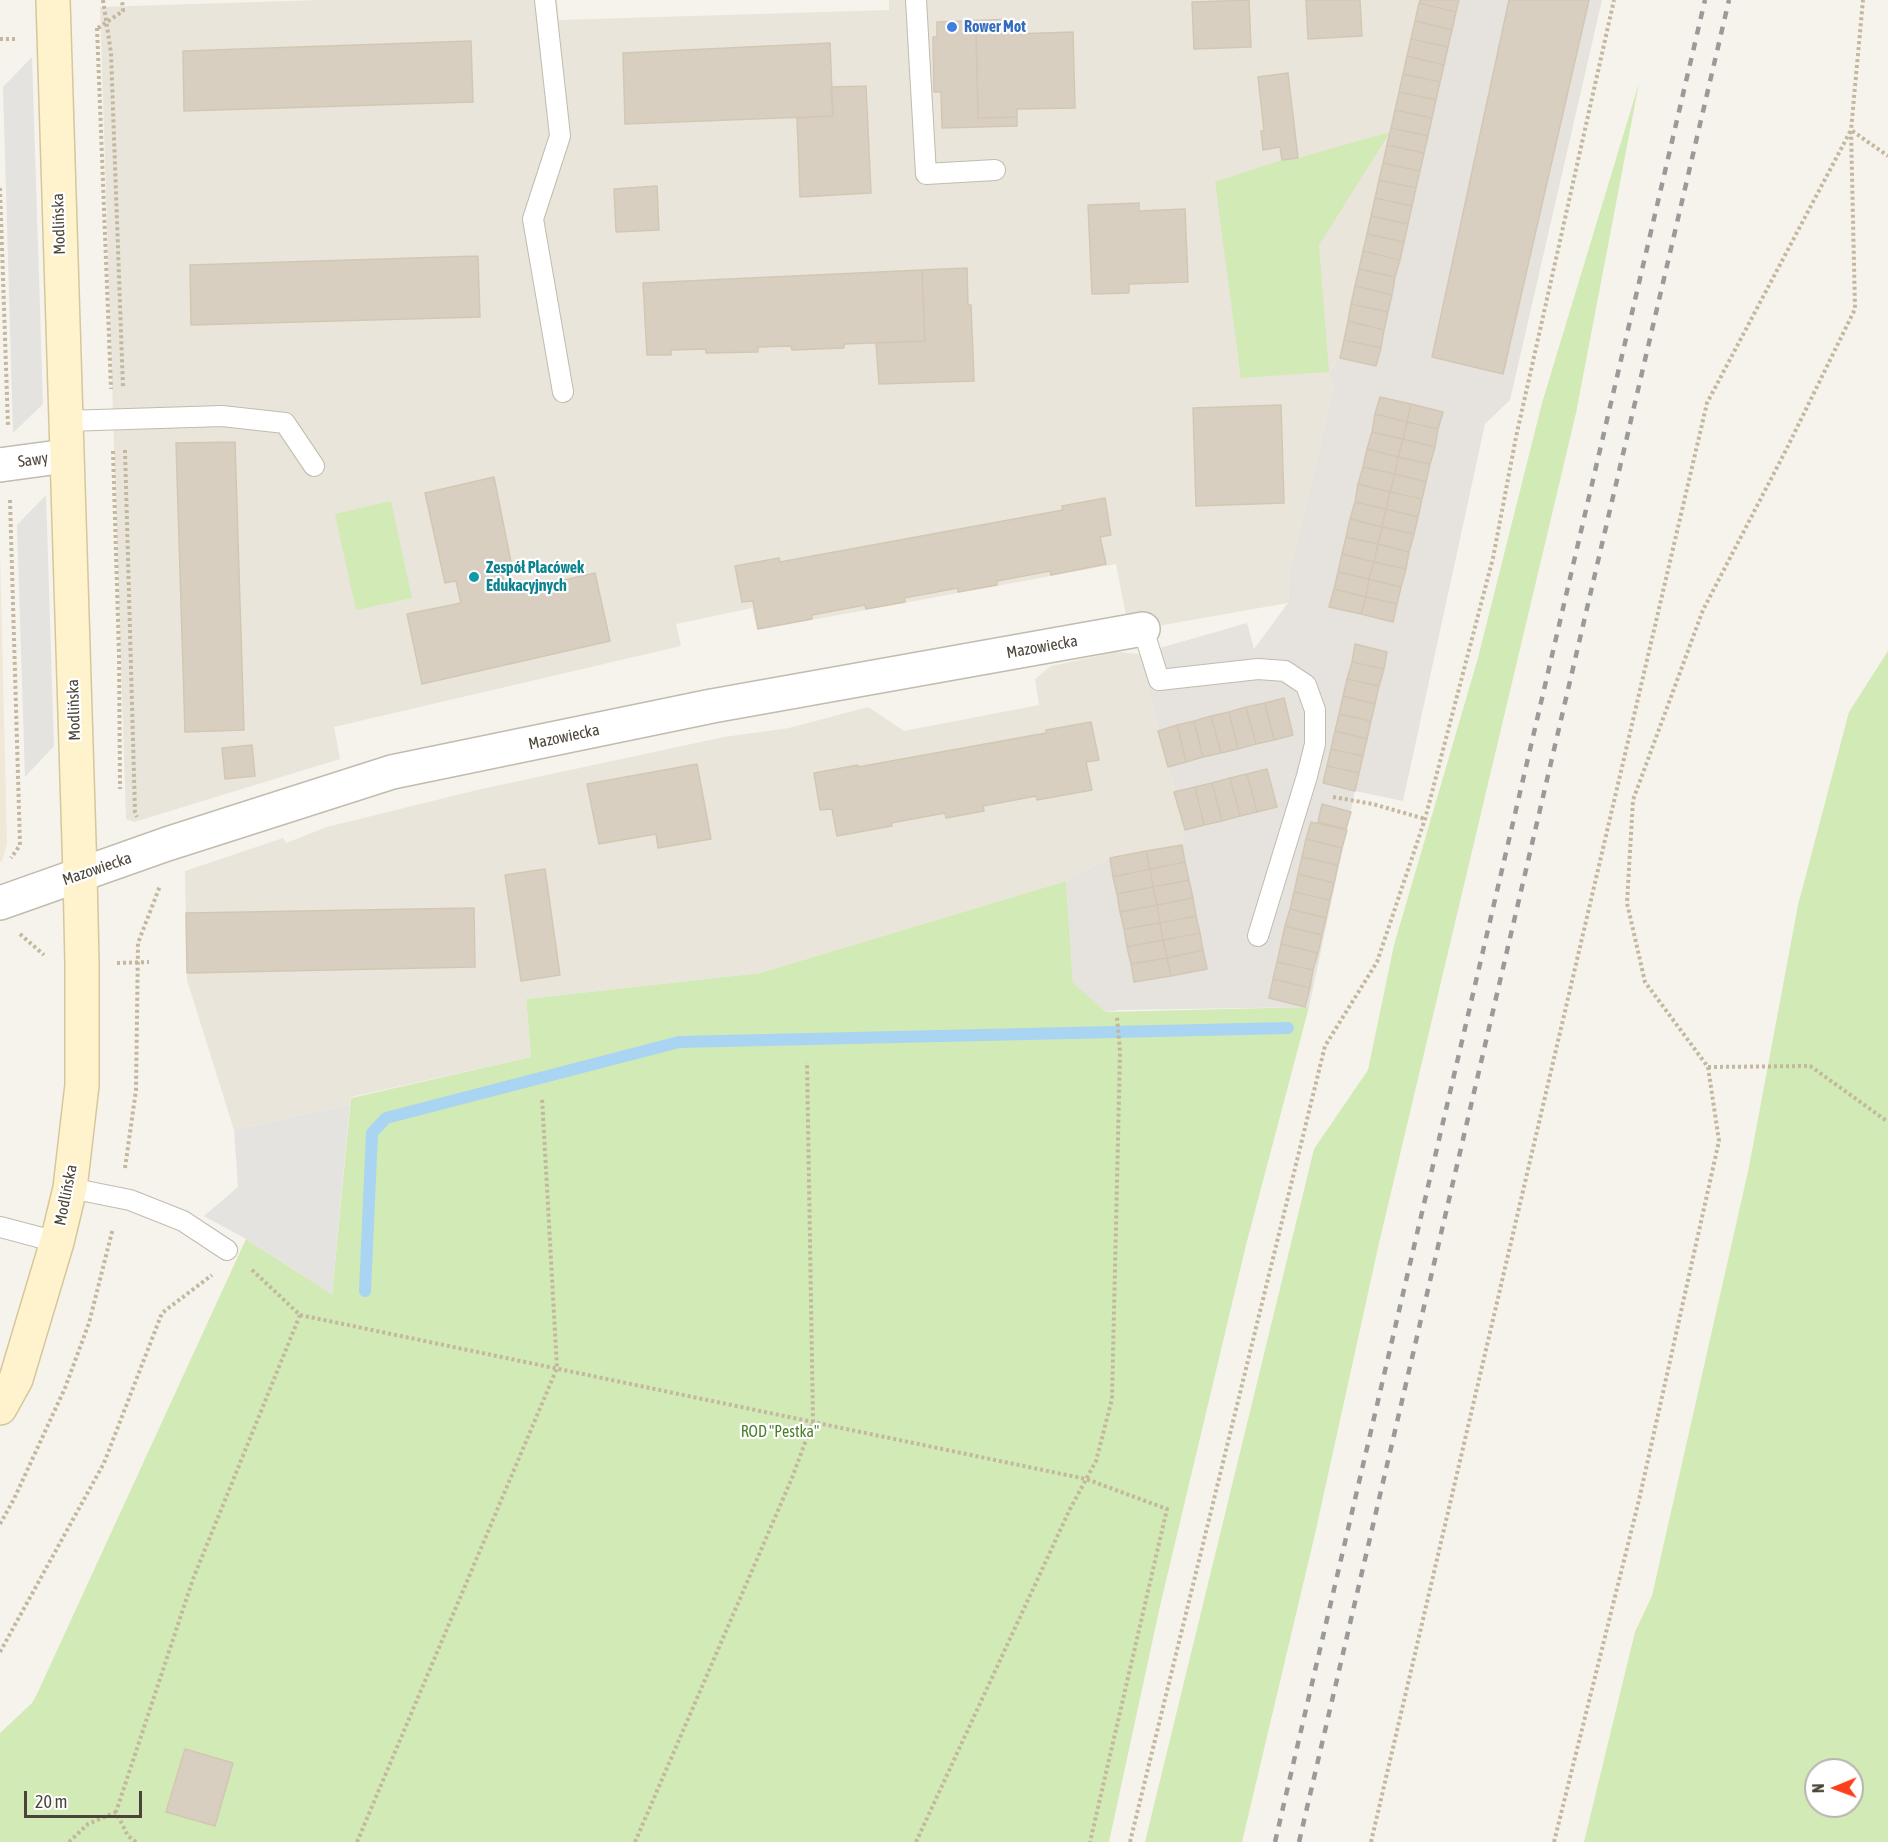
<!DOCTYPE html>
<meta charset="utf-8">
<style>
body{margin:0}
#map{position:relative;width:1888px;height:1842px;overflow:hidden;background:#f6f3ec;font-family:"Asap Condensed",sans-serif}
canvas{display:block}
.north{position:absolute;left:1804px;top:1758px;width:60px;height:60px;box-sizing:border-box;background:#fff;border:2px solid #b7b4b0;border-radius:50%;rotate:269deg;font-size:16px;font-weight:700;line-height:24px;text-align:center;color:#4b4439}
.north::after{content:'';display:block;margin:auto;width:21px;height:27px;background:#fc3f1d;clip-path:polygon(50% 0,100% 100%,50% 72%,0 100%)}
.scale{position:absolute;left:24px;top:1791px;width:118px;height:27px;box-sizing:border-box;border:3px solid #4b4439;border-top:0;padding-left:8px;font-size:18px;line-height:21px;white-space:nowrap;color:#4b4439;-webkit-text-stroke:4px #fff;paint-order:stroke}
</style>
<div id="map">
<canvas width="1888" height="1842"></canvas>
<div class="north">N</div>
<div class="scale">20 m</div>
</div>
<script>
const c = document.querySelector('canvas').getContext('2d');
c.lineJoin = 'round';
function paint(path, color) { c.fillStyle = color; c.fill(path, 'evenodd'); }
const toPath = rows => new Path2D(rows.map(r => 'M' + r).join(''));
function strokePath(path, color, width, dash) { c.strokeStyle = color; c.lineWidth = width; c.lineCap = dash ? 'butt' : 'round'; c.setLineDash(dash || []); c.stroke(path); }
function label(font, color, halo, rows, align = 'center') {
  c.font = font + ' "Asap Condensed",sans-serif'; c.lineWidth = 4.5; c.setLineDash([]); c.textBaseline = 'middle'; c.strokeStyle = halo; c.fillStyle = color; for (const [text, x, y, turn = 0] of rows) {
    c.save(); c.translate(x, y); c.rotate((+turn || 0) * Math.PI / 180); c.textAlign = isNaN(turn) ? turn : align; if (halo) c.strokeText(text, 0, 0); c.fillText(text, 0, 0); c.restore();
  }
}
paint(toPath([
 [319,0,557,0,559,20,889,10,889,0,1419,0,1340,358,1329,372,1334,387,1290,571,1288,603,1129,631,1116,564,757,630,752,608,676,624,681,646,334,727,340,759,134,822,126,819,100,7],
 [1116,652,1139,654,1185,830,1182,845,1110,858,1066,881,760,973,526,999,531,1057,351,1097,350,1104,234,1130,187,980,185,871,283,838,286,843,327,827,477,790,724,737,789,728,868,707,904,731,1039,705,1035,679,1051,666]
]), '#eae5da');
paint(toPath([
 [1419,0,1602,0,1510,400,1485,424,1403,801,1355,791,1309,1007,1120,1010,1106,1012,1073,984,1066,881,1110,858,1182,844,1185,830,1139,654,1247,623,1254,649,1288,603,1290,571,1334,387,1329,372,1340,358]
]), '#e6e2dd');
paint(toPath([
 [0,550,7,844,2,861,0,862]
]), '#efe8d6');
paint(toPath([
 [1639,83,1576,413,1379,1243,1315,1534,1242,1842,1145,1842,1314,1149,1368,1070,1394,945,1478,658,1542,403],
 [1390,132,1319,245,1329,372,1241,378,1215,182,1282,160,1298,158],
 [391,501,412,598,356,610,335,514],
 [1888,651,1888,1842,1584,1842,1635,1632,1652,1596,1749,1167,1798,905,1849,712],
 [1816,1770,1852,1770,1852,1806,1816,1806],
 [1066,881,1073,983,1106,1012,1309,1007,1246,1245,1160,1606,1109,1842,0,1842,0,1733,32,1703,37,1694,246,1239,332,1294,351,1098,531,1057,526,999,760,973]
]), '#d2eab5');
paint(toPath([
 [32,57,43,404,13,433,3,87],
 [46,495,54,746,25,777,17,525],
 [350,1104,332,1294,246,1239,204,1216,238,1187,234,1130]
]), '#e5e3e0');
strokePath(toPath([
 [365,1291,372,1133,386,1118,679,1042,1288,1028]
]), '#a9d4f2', 12);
const building = toPath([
 [1249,0,1251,47,1194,49,1192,2,1249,0],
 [1306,0,1360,0,1362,36,1308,39,1306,0],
 [1420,0,1459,0,1456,12,1419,3,1420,0],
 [1509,0,1589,0,1503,374,1432,357,1509,0],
 [1419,3,1456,12,1452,30,1415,21,1419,3],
 [1013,19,1013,29,976,30,978,118,1017,117,1017,126,942,128,941,92,934,92,933,37,937,37,937,22,1013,19],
 [1415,21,1452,30,1448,47,1411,39,1415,21],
 [1013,29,1013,34,1073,32,1075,108,1017,109,1017,117,978,118,976,30,1013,29],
 [1411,39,1448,47,1444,65,1407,56,1411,39],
 [471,41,473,102,184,111,183,51,471,41],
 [830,43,833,116,625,124,623,53,830,43],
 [1407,56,1444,65,1440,82,1403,74,1407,56],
 [1288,73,1298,158,1282,160,1280,147,1263,150,1261,131,1264,131,1258,77,1288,73],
 [1403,74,1440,82,1436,100,1399,92,1403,74],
 [866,86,871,193,800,197,797,118,833,116,831,87,866,86],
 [1399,92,1436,100,1432,118,1395,110,1399,92],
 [1395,110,1432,118,1428,136,1391,128,1395,110],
 [1391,128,1428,136,1424,153,1387,145,1391,128],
 [1387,145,1424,153,1420,171,1383,163,1387,145],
 [1383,163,1420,171,1416,188,1379,180,1383,163],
 [1379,180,1416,188,1412,206,1375,198,1379,180],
 [657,186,659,230,616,232,614,189,657,186],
 [1375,198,1412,206,1408,224,1371,216,1375,198],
 [1139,203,1139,211,1185,209,1188,282,1129,284,1129,293,1092,294,1088,205,1139,203],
 [1371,216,1408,224,1404,242,1367,234,1371,216],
 [1367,234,1404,242,1400,260,1363,251,1367,234],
 [1363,251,1400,260,1395,277,1359,269,1363,251],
 [478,256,480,317,191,325,190,265,478,256],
 [967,268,968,305,971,305,974,381,879,384,876,343,925,341,922,270,967,268],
 [1359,269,1395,277,1392,295,1355,286,1359,269],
 [922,270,925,341,844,344,844,348,792,350,791,346,758,347,758,352,706,353,706,349,671,350,671,355,647,355,643,283,922,270],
 [1355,286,1392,295,1388,312,1351,304,1355,286],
 [1351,304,1388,312,1384,330,1348,321,1351,304],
 [1348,321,1384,330,1381,348,1344,340,1348,321],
 [1344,340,1381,348,1376,366,1340,358,1344,340],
 [1380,397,1411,404,1407,422,1375,414,1380,397],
 [1411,404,1443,412,1438,429,1407,422,1411,404],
 [1281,405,1284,503,1196,506,1193,408,1281,405],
 [1375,414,1407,422,1403,439,1372,432,1375,414],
 [1407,422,1438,429,1435,447,1403,439,1407,422],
 [1372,432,1403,439,1398,457,1367,449,1372,432],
 [1403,439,1435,447,1430,464,1398,457,1403,439],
 [235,442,244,730,185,732,176,443,235,442],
 [1367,449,1398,457,1395,474,1363,467,1367,449],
 [1398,457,1430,464,1426,482,1395,474,1398,457],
 [1363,467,1395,474,1390,492,1358,484,1363,467],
 [1395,474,1426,482,1422,499,1390,492,1395,474],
 [494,477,512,567,501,570,507,593,595,573,610,641,422,684,407,614,461,603,456,581,445,583,425,493,494,477],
 [1358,484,1390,492,1386,509,1355,502,1358,484],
 [1390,492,1422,499,1418,517,1386,509,1390,492],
 [1105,498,1111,535,1100,537,1106,564,1051,575,1050,571,997,581,997,585,958,592,958,588,904,598,905,602,866,609,865,605,812,615,812,619,758,629,753,601,742,602,735,566,779,558,780,562,1063,510,1062,506,1105,498],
 [1355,502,1386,509,1382,527,1350,519,1355,502],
 [1386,509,1418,517,1414,534,1382,527,1386,509],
 [1350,519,1382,527,1378,544,1346,537,1350,519],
 [1382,527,1414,534,1409,552,1378,544,1382,527],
 [1346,537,1378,544,1374,562,1342,554,1346,537],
 [1378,544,1409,552,1406,569,1374,562,1378,544],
 [1342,554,1374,562,1369,579,1338,572,1342,554],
 [1374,562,1406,569,1401,587,1369,579,1374,562],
 [1338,572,1369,579,1366,597,1334,589,1338,572],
 [1369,579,1401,587,1397,604,1366,597,1369,579],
 [1334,589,1366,597,1361,614,1329,607,1334,589],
 [1366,597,1397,604,1393,622,1361,614,1366,597],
 [1355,644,1387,652,1384,669,1352,662,1355,644],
 [1352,662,1384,669,1379,686,1347,679,1352,662],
 [1347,679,1379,686,1375,704,1343,696,1347,679],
 [1343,696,1375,704,1371,721,1339,714,1343,696],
 [1284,698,1293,735,1274,740,1265,703,1284,698],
 [1265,703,1274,740,1256,744,1246,707,1265,703],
 [1246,707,1256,744,1238,749,1229,712,1246,707],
 [1229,712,1238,749,1221,753,1211,716,1229,712],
 [1339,714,1371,721,1367,739,1335,731,1339,714],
 [1211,716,1221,753,1203,757,1194,721,1211,716],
 [1194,721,1203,757,1186,762,1177,725,1194,721],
 [1091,722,1099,760,1086,762,1092,790,1037,800,1036,796,983,806,984,811,946,818,945,813,891,823,892,826,837,836,832,809,820,810,814,773,858,765,858,767,1046,733,1046,730,1091,722],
 [1177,725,1186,762,1168,767,1158,731,1177,725],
 [1335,731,1367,739,1363,756,1331,749,1335,731],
 [252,745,255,776,225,779,222,748,252,745],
 [1331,749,1363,756,1359,773,1327,766,1331,749],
 [697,764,711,839,658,848,656,834,599,844,587,784,697,764],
 [1327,766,1359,773,1355,791,1323,783,1327,766],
 [1267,769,1277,807,1257,812,1247,774,1267,769],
 [1247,774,1257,812,1240,816,1230,778,1247,774],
 [1230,778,1240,816,1222,821,1212,783,1230,778],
 [1212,783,1222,821,1204,825,1195,787,1212,783],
 [1195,787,1204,825,1185,830,1174,792,1195,787],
 [1322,804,1351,812,1346,829,1318,822,1322,804],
 [1311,822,1347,830,1342,848,1306,839,1311,822],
 [1306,839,1342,848,1338,865,1302,857,1306,839],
 [1182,845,1185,862,1150,869,1146,851,1182,845],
 [1146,851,1150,869,1113,877,1110,858,1146,851],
 [1302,857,1338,865,1334,883,1298,874,1302,857],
 [1185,862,1189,880,1153,887,1150,869,1185,862],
 [545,869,560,975,521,981,505,875,545,869],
 [1150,869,1153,887,1117,894,1113,877,1150,869],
 [1298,874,1334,883,1330,900,1294,892,1298,874],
 [1189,880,1193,898,1157,905,1153,887,1189,880],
 [1153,887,1157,905,1120,912,1117,894,1153,887],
 [1294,892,1330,900,1326,918,1290,909,1294,892],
 [1193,898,1196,916,1160,923,1157,905,1193,898],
 [1157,905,1160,923,1124,929,1120,912,1157,905],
 [474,908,475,967,187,973,186,913,474,908],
 [1290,909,1326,918,1322,935,1285,926,1290,909],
 [1196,916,1200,933,1163,940,1160,923,1196,916],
 [1160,923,1163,940,1127,947,1124,929,1160,923],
 [1285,926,1322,935,1318,953,1281,944,1285,926],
 [1200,933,1203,950,1167,958,1163,940,1200,933],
 [1163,940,1167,958,1131,964,1127,947,1163,940],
 [1281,944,1318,953,1313,970,1277,962,1281,944],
 [1203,950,1207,969,1171,976,1167,958,1203,950],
 [1167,958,1171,976,1134,982,1131,964,1167,958],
 [1277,962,1313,970,1310,988,1273,979,1277,962],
 [1273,979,1310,988,1305,1007,1269,998,1273,979],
 [185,1749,233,1763,215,1826,166,1812,185,1749]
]);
paint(building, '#d8cfc1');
strokePath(building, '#d3c7b4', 1.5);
const service = toPath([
 [545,0,560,136,533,219,563,392],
 [916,0,926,174,995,170],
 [66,421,222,416,285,423,314,466],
 [1143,629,1159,680,1258,669,1285,671,1306,685,1315,710,1315,744,1307,776,1258,936],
 [70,1188,130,1200,183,1221,227,1250],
 [0,1227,57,1242]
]);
const minor = toPath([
 [0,465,66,456],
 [0,903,167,844,392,772,712,706,1143,629]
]);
const secondary = toPath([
 [0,1408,16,1379,57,1242,70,1188,82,1085,82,964,80,874,53,0]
]);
strokePath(service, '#c2bbae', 22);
strokePath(minor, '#c2bbae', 36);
strokePath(secondary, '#d6c79b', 36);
strokePath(toPath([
 [103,0,111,53,123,388],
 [97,28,111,389],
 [98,28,123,11,122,0],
 [0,39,17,39],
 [0,188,8,426],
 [125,450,135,812,137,817],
 [113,451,119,654,120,789],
 [10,500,20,845,11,858],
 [1333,797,1373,804,1425,819],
 [20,934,44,955],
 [117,963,149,962],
 [1708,1067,1810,1066,1888,1122],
 [125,1168,136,1090,138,943,160,886],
 [300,1315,1086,1479,1167,1509,1090,1842],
 [0,1524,14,1499,65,1388,89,1323,113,1228],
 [0,1652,104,1463,162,1313,212,1275],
 [69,1842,88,1824,116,1812],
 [136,1842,128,1836,116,1812,193,1579,300,1315,250,1268],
 [357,1842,557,1368,542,1097],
 [635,1842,792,1478,813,1421,807,1062],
 [916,1842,1070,1509,1096,1461,1112,1399,1120,1052,1117,1017],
 [1130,1842,1325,1046,1377,962,1425,819,1493,558,1516,437,1614,0],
 [1371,1842,1707,403,1851,130,1888,156],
 [1554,1842,1639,1500,1719,1141,1708,1067,1645,982,1627,903,1633,800,1703,610,1786,450,1855,309,1851,130,1863,0]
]), '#c4b79f', 4, [3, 3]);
strokePath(service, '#fff', 20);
strokePath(minor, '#fff', 33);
strokePath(secondary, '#fff3cd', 33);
strokePath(toPath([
 [1275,1842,1705,0],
 [1299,1842,1729,0]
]), '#9a9a9a', 4.5, [8, 8]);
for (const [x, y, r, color] of [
 [952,27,6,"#3f7fe0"],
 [474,577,6,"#0f9aa8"]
]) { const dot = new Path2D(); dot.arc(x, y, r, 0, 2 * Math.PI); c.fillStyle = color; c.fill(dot); strokePath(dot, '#fff', 2); }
label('bold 16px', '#366cbe', '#fff', [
 ["Rower Mot",964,27]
], 'left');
label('16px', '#4b4439', '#fff', [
 ["Modlińska",59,224,-92],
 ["Sawy",33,460,-8],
 ["Mazowiecka",1042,647,-10],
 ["Modlińska",74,710,-92],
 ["Mazowiecka",564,737,-12],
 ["Mazowiecka",97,869,-19],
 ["Modlińska",66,1195,-79]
]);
label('bold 16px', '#0d838f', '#fff', [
 ["Zespół Placówek",486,568],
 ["Edukacyjnych",486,586]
], 'left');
label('16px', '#4a7f2a', '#fff', [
 ["ROD \"Pestka\"",780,1432]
]);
</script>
